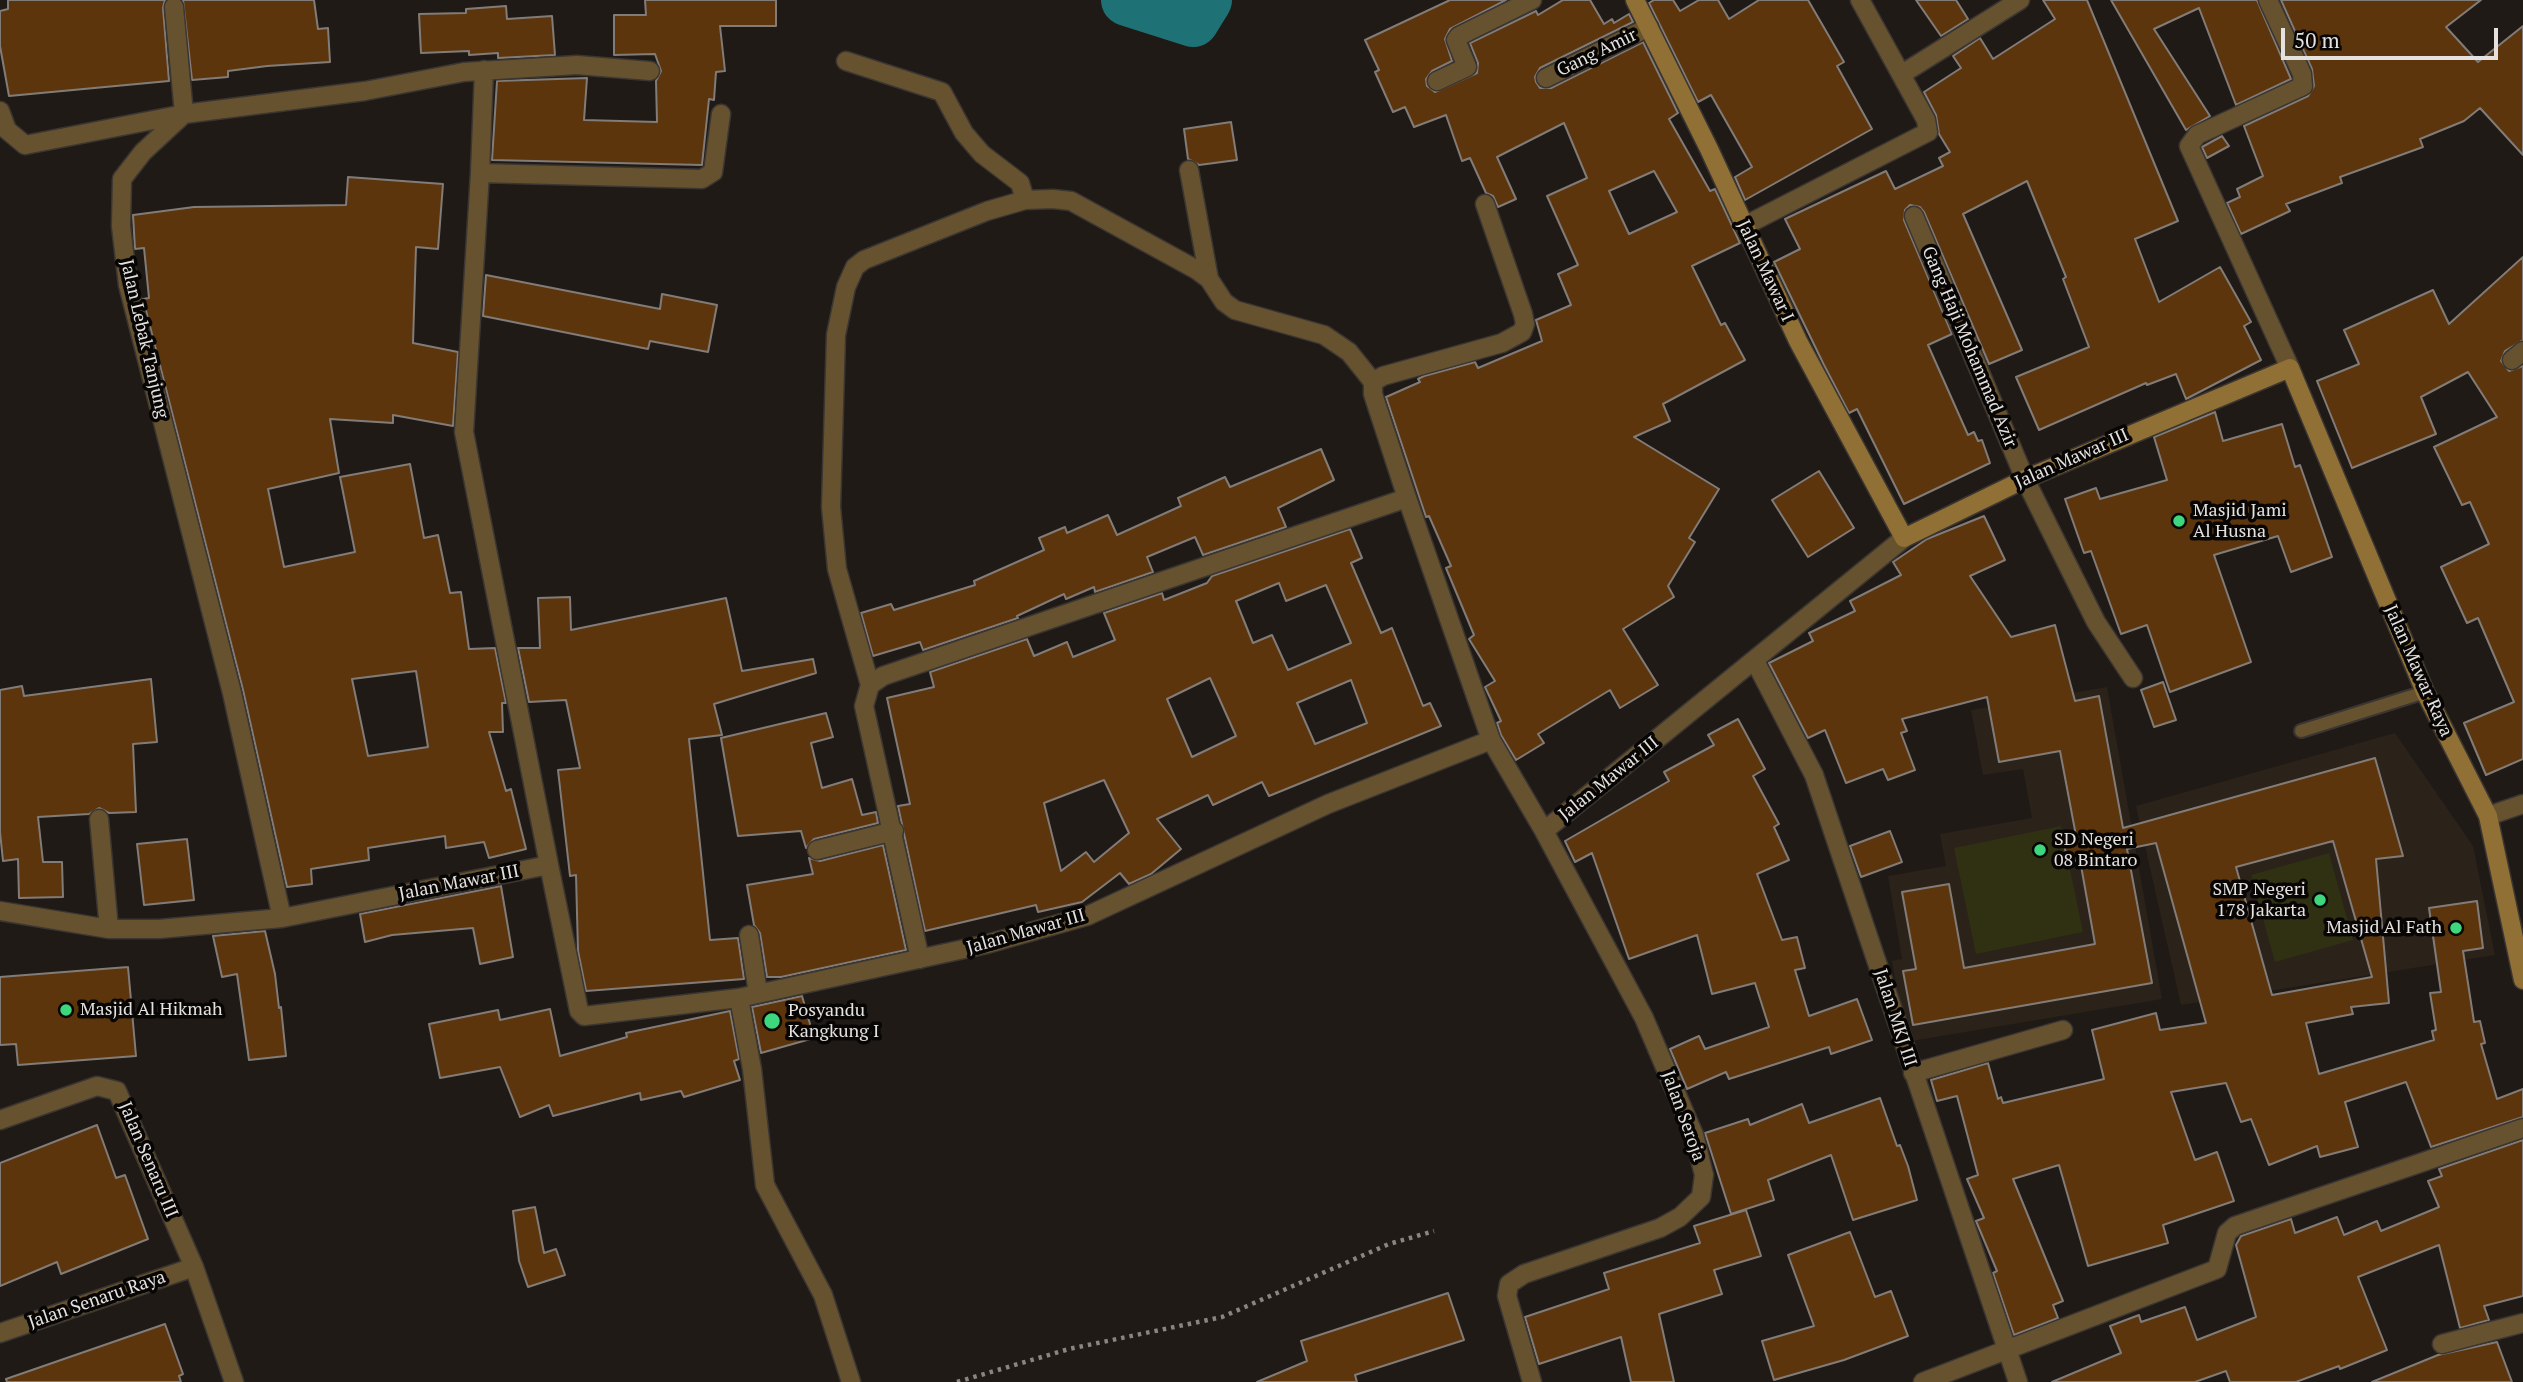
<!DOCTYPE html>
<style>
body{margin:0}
#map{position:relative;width:2523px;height:1382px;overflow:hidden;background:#1f1a16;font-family:"PT Serif",serif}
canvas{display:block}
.scale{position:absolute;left:2281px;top:28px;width:217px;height:32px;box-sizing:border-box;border:4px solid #e4e1de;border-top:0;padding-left:9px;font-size:21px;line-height:24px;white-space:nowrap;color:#e4e1de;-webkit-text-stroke:5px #070605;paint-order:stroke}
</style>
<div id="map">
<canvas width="2523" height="1382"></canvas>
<div class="scale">50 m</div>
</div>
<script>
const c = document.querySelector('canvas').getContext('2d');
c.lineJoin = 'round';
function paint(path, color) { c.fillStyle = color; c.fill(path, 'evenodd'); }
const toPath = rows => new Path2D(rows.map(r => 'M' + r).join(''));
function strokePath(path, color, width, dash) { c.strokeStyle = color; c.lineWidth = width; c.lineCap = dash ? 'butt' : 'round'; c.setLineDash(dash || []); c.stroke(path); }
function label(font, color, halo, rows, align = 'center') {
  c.font = font + ' "PT Serif",serif'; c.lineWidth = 7; c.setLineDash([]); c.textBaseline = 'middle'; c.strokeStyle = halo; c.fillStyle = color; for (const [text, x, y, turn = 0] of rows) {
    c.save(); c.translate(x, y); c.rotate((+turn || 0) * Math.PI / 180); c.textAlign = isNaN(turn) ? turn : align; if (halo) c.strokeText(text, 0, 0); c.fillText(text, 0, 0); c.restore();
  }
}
paint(toPath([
 [2107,687,2162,999,1906,1042,1892,961,1902,959,1888,876,1946,866,1940,834,2032,818,2023,769,1983,775,1971,710],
 [2395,733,2473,846,2495,955,2181,1005,2136,806]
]), '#2b221a');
paint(toPath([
 [2061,826,2083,932,1976,954,1954,848],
 [2329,853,2353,940,2275,962,2251,875]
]), '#2f3112');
strokePath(toPath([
 [1127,0,1193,21,1206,0]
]), '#1e7276', 52);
const building = toPath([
 [8,0,165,0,163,8,169,81,9,96,0,46,0,11,8,9,8,0],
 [183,0,314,0,318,29,328,28,330,62,267,66,228,71,228,77,192,80,183,0],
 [645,0,776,0,776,26,720,26,725,71,716,72,714,100,709,99,702,165,492,160,497,81,587,78,584,120,657,122,656,81,661,71,655,54,614,55,614,15,646,15,645,0],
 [1450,0,1506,0,1450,29,1445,39,1452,61,1432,71,1426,79,1427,86,1435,92,1477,73,1478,63,1470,43,1536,11,1538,15,1563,0,1590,0,1604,24,1612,19,1614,23,1629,14,1633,22,1540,68,1535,77,1536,82,1540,88,1551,88,1643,42,1678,113,1669,119,1710,191,1715,189,1740,243,1692,266,1721,325,1725,323,1745,360,1663,404,1670,421,1634,437,1719,489,1689,538,1695,542,1668,586,1674,597,1623,629,1658,685,1620,708,1610,690,1538,734,1544,743,1516,760,1501,735,1497,723,1501,721,1485,687,1495,681,1469,639,1474,635,1446,568,1451,566,1429,516,1426,517,1386,397,1420,382,1418,379,1424,376,1475,362,1478,368,1542,341,1536,320,1571,305,1558,274,1578,265,1547,196,1587,178,1564,123,1497,157,1516,199,1498,207,1493,196,1486,193,1470,158,1462,161,1446,115,1414,127,1405,107,1393,112,1375,72,1379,70,1365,40,1450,0],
 [1654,171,1677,212,1629,234,1609,191,1654,171],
 [1654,0,1673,0,1680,11,1699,0,1718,0,1729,19,1759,0,1808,0,1844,62,1837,66,1872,129,1745,200,1735,177,1752,167,1711,95,1698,102,1649,3,1654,0],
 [1916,0,1956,0,1968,19,1941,36,1916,0],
 [2043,0,2087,0,2178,221,2135,239,2159,302,2220,267,2251,322,2244,326,2261,360,2186,399,2176,374,2147,385,2146,383,2039,430,2016,377,2089,347,2063,279,2066,277,2027,181,1963,214,2022,350,1989,364,1924,212,1920,207,1910,205,1905,210,1904,220,1952,334,1928,345,1968,435,1974,432,1978,441,1982,440,1990,463,1904,504,1857,409,1849,413,1824,365,1774,262,1800,249,1785,219,1886,171,1895,189,1943,166,1939,158,1950,152,1939,134,1936,115,1924,92,1961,68,1953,56,1980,38,1993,59,2055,19,2043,0],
 [2111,0,2257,0,2291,79,2236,105,2199,8,2154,29,2210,116,2186,130,2111,0],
 [2281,0,2481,0,2446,27,2478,62,2523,26,2523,155,2480,108,2464,121,2420,139,2423,147,2340,177,2342,183,2286,204,2290,211,2241,234,2227,203,2240,197,2237,189,2263,176,2244,126,2308,96,2314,86,2312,69,2281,0],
 [506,6,507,19,552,16,555,55,498,58,498,53,469,55,469,51,421,53,419,14,466,13,466,9,506,6],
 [1231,122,1237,160,1199,165,1188,159,1184,129,1231,122],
 [2222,136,2229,146,2207,158,2202,147,2222,136],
 [348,177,443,184,438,249,416,247,413,343,458,352,453,426,393,415,393,423,330,419,339,473,268,489,284,567,355,552,340,477,410,464,424,538,438,535,450,593,461,592,469,649,495,648,506,703,502,703,503,732,489,732,506,791,511,789,526,849,489,858,484,842,446,848,445,836,368,848,369,860,311,869,312,884,287,887,243,690,143,299,149,298,144,248,135,249,133,215,194,207,346,205,348,177],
 [416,671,428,747,368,756,352,679,416,671],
 [2523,257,2523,340,2505,351,2501,361,2509,371,2523,366,2523,759,2486,775,2464,723,2514,702,2478,618,2467,623,2441,567,2489,544,2470,502,2462,505,2434,447,2497,417,2468,372,2421,397,2436,434,2352,468,2317,381,2359,364,2344,330,2433,290,2449,324,2523,257],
 [486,275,660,309,662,294,717,305,708,352,650,341,648,349,483,316,486,275],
 [2215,412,2223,441,2282,424,2295,467,2300,465,2332,557,2291,572,2278,536,2214,555,2251,662,2170,692,2147,625,2121,634,2091,551,2084,553,2065,499,2096,488,2100,499,2167,480,2154,437,2215,412],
 [1321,449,1334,480,1278,508,1286,527,1203,555,1195,537,1147,557,1153,572,1095,592,1094,587,1066,599,1064,594,1017,616,1018,618,923,650,920,642,873,656,861,613,891,604,894,610,975,585,974,581,1044,550,1039,538,1065,527,1067,533,1108,515,1117,535,1181,506,1178,498,1225,477,1230,487,1321,449],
 [1819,471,1854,528,1808,557,1772,500,1819,471],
 [1984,516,2005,560,1970,576,2011,637,2055,625,2075,701,2099,696,2123,828,2375,758,2403,856,2376,859,2389,1003,2351,1007,2353,1014,2306,1023,2319,1074,2434,1040,2432,1031,2436,1030,2430,993,2441,992,2429,908,2477,901,2483,948,2463,951,2474,1022,2480,1021,2485,1043,2481,1044,2497,1099,2523,1089,2523,1117,2431,1147,2406,1082,2345,1102,2358,1147,2320,1157,2317,1146,2269,1165,2251,1119,2241,1122,2226,1083,2171,1092,2195,1160,2217,1152,2234,1201,2163,1225,2168,1243,2088,1266,2059,1165,2013,1179,2063,1301,2053,1305,2058,1318,2014,1335,1993,1273,1997,1271,1976,1221,1984,1218,1967,1179,1978,1175,1957,1096,1937,1101,1931,1080,1988,1063,1998,1099,2001,1097,2003,1103,2104,1079,2092,1030,2156,1013,2160,1030,2206,1023,2156,843,2127,849,2152,983,1913,1025,1903,971,1916,969,1902,892,1949,884,1964,968,2095,944,2080,860,2068,863,2064,844,2077,841,2060,751,1999,762,1987,697,1902,719,1907,731,1901,733,1915,770,1888,780,1883,769,1846,783,1825,730,1808,738,1769,663,1813,641,1809,633,1855,611,1850,601,1901,575,1893,562,1927,539,1984,516],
 [2333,841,2372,977,2272,995,2236,867,2333,841],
 [1350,529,1362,558,1351,563,1381,633,1392,628,1423,706,1430,703,1441,726,1269,796,1262,782,1213,805,1208,795,1157,819,1181,849,1151,874,1129,884,1120,873,1082,902,1038,912,1036,905,925,931,898,806,910,804,887,698,934,687,930,672,1027,639,1034,656,1067,642,1073,657,1115,640,1104,613,1162,593,1164,600,1207,583,1212,576,1350,529],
 [1279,583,1286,601,1326,585,1351,643,1288,670,1272,635,1253,643,1236,601,1279,583],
 [1210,678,1236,736,1192,757,1167,699,1210,678],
 [1351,680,1367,723,1315,744,1297,703,1351,680],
 [1104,780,1129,833,1094,862,1086,852,1061,871,1044,803,1104,780],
 [570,597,571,630,726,598,742,671,813,659,816,673,714,704,722,735,689,739,710,940,738,938,744,979,586,991,578,951,576,875,570,876,558,770,580,768,566,700,529,702,518,648,540,648,538,598,570,597],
 [151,679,157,742,133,744,136,812,109,813,99,808,89,814,38,817,43,862,62,862,63,897,19,898,18,859,3,861,0,832,0,690,22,686,24,696,151,679],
 [2163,682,2176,720,2154,727,2141,690,2163,682],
 [826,713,833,737,811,743,822,788,852,779,862,815,876,812,878,823,814,839,806,848,801,831,738,836,721,738,826,713],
 [1738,719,1765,769,1753,776,1779,824,1774,827,1789,860,1757,874,1782,940,1797,937,1805,968,1795,970,1809,1016,1857,999,1872,1040,1831,1054,1829,1047,1729,1079,1726,1072,1687,1089,1670,1049,1699,1036,1705,1049,1769,1027,1755,983,1712,994,1697,935,1629,959,1592,853,1575,862,1565,841,1669,781,1664,772,1714,745,1708,735,1738,719],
 [1890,831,1902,862,1861,877,1850,846,1890,831],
 [187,839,194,900,144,905,137,844,187,839],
 [883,845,906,950,781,977,767,977,760,933,754,925,747,885,813,874,809,858,820,861,883,845],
 [501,886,513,957,480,964,473,928,392,935,365,942,360,914,501,886],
 [265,931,275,974,279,1008,281,1007,286,1056,249,1060,237,974,222,977,213,936,265,931],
 [128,967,136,1056,18,1065,16,1044,0,1045,0,977,128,967],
 [802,996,814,1038,761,1053,752,1007,802,996],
 [550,1009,560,1056,627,1037,626,1033,730,1011,739,1059,734,1061,740,1080,684,1097,681,1091,641,1100,640,1093,553,1116,549,1105,520,1117,500,1067,440,1078,429,1024,498,1010,500,1020,550,1009],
 [1880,1098,1897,1146,1900,1145,1908,1166,1917,1200,1853,1220,1831,1155,1768,1180,1774,1200,1731,1214,1705,1133,1748,1119,1750,1125,1802,1104,1809,1123,1880,1098],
 [97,1125,116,1178,125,1175,148,1239,61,1274,57,1262,0,1286,0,1163,97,1125],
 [2523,1140,2523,1296,2484,1306,2489,1320,2460,1328,2439,1245,2358,1277,2387,1350,2340,1369,2339,1366,2296,1382,2230,1382,2226,1371,2195,1382,2052,1382,2121,1353,2110,1326,2139,1315,2141,1322,2185,1307,2197,1340,2256,1317,2236,1245,2241,1236,2291,1219,2295,1233,2337,1217,2344,1235,2377,1221,2381,1231,2439,1207,2428,1181,2442,1176,2439,1169,2523,1140],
 [535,1207,544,1253,556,1249,565,1275,528,1287,519,1261,513,1211,535,1207],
 [1746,1210,1761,1256,1714,1270,1722,1294,1659,1314,1674,1382,1631,1382,1621,1337,1539,1364,1525,1317,1609,1289,1604,1273,1700,1243,1694,1226,1746,1210],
 [1850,1232,1875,1297,1891,1291,1908,1336,1844,1360,1774,1380,1762,1341,1814,1326,1788,1255,1850,1232],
 [1448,1293,1464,1340,1355,1375,1357,1382,1257,1382,1307,1361,1301,1341,1448,1293],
 [165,1324,183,1374,179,1376,181,1382,7,1382,6,1379,165,1324],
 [2497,1342,2512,1382,2372,1382,2438,1355,2497,1342]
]);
paint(building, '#5d350d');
strokePath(building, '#827c78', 2);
const lane = toPath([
 [2301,731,2425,692]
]);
const street = toPath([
 [2268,0,2302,74,2303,86,2197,135,2189,146,2290,368],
 [174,7,184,114],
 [846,61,942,92,964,133,982,154,1020,183,1025,200],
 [1902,74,2020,0],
 [1546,78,1649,27],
 [1437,81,1467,67,1456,40,1459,36,1532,0],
 [0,111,7,130,25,145,184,114,365,91,464,72,577,65,650,71],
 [184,114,143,152,122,179,121,226,128,285,232,693,282,918],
 [1189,170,1209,279],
 [480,173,484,70],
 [1914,216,2025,479,2096,622,2133,678],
 [1744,226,1928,132,1926,120,1860,0],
 [2512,360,2523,351],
 [1373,382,1383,376,1502,343,1522,332,1525,324,1523,314,1485,204],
 [1755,661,1814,775,2018,1382],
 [870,685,837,569,831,507,836,335,846,287,855,267,864,260,987,211,1025,200,1053,199,1071,201,1197,270,1209,279,1224,302,1235,310,1324,335,1349,352,1373,382,1373,394,1407,498,1491,740],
 [2488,816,2523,804],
 [99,819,109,929],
 [817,850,894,831],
 [549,865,464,432,480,173,702,179,713,172,721,114],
 [0,911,109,929,159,929,282,918,549,865,579,1011,584,1016,739,998,987,944,1087,916,1328,804,1491,740,1544,831,1904,538],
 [749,935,758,993],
 [920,959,864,706,870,685,883,676,1407,498],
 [739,998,752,1069,765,1185,823,1295,851,1382],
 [1913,1073,2063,1030],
 [0,1120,97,1086,117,1091,194,1267,234,1382],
 [0,1333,194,1267],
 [2442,1344,2523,1323],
 [1532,1382,1507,1296,1509,1284,1524,1274,1660,1228,1680,1217,1701,1197,1704,1175,1694,1135,1644,1018,1544,831],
 [1923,1382,2217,1269,2227,1233,2235,1226,2523,1128]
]);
const secondary = toPath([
 [1635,0,1709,149,1798,341,1904,538,2025,479,2290,368,2425,692,2488,816,2523,980]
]);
strokePath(lane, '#3b3632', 16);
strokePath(street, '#3b3632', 21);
strokePath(secondary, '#3b3632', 21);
strokePath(toPath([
 [957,1382,1069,1349,1222,1317,1389,1244,1434,1231]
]), '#898581', 4.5, [3.5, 5]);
strokePath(lane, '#66522f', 12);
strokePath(street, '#66522f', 18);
strokePath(secondary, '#917035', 18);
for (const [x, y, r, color] of [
 [2179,521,7,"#3dd77e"],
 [2040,850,7,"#3dd77e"],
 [2320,900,7,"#3dd77e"],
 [2456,928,7,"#3dd77e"],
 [66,1010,7,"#3dd77e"],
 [772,1021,9,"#3dd77e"]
]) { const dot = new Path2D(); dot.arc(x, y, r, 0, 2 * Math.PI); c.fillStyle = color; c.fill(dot); strokePath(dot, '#070605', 2.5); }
label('18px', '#e4e1de', '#070605', [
 ["Gang Amir",1597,53,-26],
 ["Jalan Mawar I",1765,271,65],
 ["Jalan Lebak Tanjung",144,339,77],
 ["Gang Haji Mohammad Azir",1969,347,67],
 ["Jalan Mawar III",2072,459,-24],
 ["Jalan Mawar Raya",2418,671,66],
 ["Jalan Mawar III",1609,779,-39],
 ["Jalan Mawar III",459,883,-11],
 ["Jalan Mawar III",1026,932,-16],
 ["Jalan MKJ III",1895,1018,72],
 ["Jalan Seroja",1683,1116,70],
 ["Jalan Senaru III",148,1160,67],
 ["Jalan Senaru Raya",97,1300,-19]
]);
label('18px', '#e4e1de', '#070605', [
 ["Masjid Jami",2193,511],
 ["Al Husna",2193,532],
 ["SD Negeri",2054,840],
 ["08 Bintaro",2054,861],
 ["SMP Negeri",2306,890,"right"],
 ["178 Jakarta",2306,911,"right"],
 ["Masjid Al Fath",2442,928,"right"],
 ["Masjid Al Hikmah",80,1010],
 ["Posyandu",788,1011],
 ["Kangkung I",788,1032]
], 'left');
</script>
